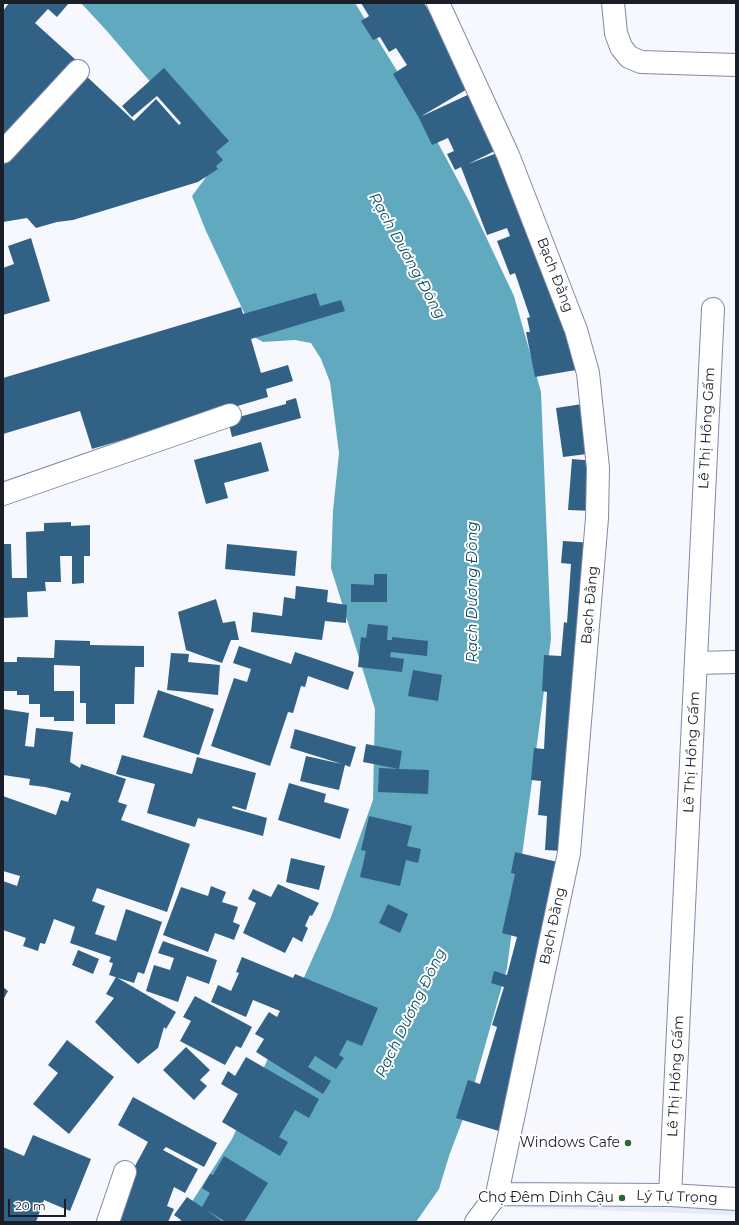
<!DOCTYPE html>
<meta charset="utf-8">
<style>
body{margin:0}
#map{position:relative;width:739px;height:1225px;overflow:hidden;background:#f6f8fe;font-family:Montserrat,sans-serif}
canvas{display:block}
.frame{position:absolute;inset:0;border:4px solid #1a1e29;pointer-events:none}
.scale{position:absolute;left:8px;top:1199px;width:58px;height:18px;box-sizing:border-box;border:2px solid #1a1e29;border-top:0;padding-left:5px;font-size:12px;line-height:14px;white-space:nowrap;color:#1a1e29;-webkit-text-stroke:3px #fff;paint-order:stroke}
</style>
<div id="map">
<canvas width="739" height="1225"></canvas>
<div class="frame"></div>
<div class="scale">20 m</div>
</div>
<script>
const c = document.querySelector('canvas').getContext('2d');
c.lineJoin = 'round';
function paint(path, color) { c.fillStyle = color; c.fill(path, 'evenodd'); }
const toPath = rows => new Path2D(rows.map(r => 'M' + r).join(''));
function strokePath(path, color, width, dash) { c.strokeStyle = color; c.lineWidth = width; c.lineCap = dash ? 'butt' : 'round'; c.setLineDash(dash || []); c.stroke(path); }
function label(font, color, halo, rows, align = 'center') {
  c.font = font + ' Montserrat,sans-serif'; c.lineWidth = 4; c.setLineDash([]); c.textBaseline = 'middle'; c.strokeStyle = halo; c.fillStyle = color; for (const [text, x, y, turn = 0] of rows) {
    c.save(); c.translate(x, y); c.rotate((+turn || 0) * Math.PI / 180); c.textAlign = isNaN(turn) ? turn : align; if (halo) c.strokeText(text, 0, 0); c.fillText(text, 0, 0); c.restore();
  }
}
paint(toPath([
 [509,1181,736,1188,736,1215,508,1207]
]), '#e5ebfa');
paint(toPath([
 [81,3,355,3,415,100,469,201,514,296,541,392,551,639,507,968,468,1106,450,1153,439,1189,416,1222,179,1222,232,1139,331,917,373,800,375,709,331,568,333,511,339,453,330,382,321,359,311,343,295,340,263,342,256,338,206,231,192,196,218,161,106,30]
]), '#61a9bf');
paint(toPath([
 [9,3,69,3,57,17,48,9,35,23,76,60,41,99,3,147,3,11],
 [361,3,424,3,474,85,420,117,474,92,501,148,468,164,505,150,582,369,535,377,526,332,530,332,527,318,530,317,515,273,510,275,497,241,510,236,507,228,487,235,461,167,455,170,447,154,454,151,448,138,432,145,419,118,393,74,407,65,396,48,389,52,380,37,373,40,361,21,369,16],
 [164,68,229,141,216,152,223,160,216,166,218,169,198,182,73,220,57,222,36,228,27,218,3,222,3,158,82,72,134,121,156,99,179,125,181,123,157,96,132,117,122,106],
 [31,238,50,301,3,315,3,268,14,264,8,246],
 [316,293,320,306,341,300,345,311,251,339,261,373,288,365,293,381,266,389,268,397,92,449,80,411,3,434,3,378,241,307,243,314],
 [296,398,301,418,232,437,228,420,286,404,286,401],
 [589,403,595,453,563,457,556,408],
 [261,442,269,471,224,483,228,498,206,504,194,460],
 [572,459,596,461,593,511,568,510],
 [71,522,71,526,90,525,90,556,84,556,84,583,72,584,72,556,60,556,61,582,45,582,46,591,27,592,28,617,3,618,3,544,11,544,12,578,27,578,26,532,44,531,44,523],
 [563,541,593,543,562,851,545,850,547,816,538,815,541,781,531,780,534,748,544,749,547,692,542,691,544,655,561,656,564,622,567,623,571,564,561,563],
 [227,544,297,551,295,576,225,569],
 [374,574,387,574,387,602,351,602,351,584,374,585],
 [296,586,328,590,327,602,347,605,346,623,325,621,322,640,251,632,253,612,282,616,284,597,295,599],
 [216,599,223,623,235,621,239,640,231,640,222,663,186,650,178,612],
 [368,624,388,626,387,640,392,640,392,637,428,641,427,656,391,652,390,657,404,659,402,672,358,667,361,637,366,638],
 [55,640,90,641,90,645,144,646,144,667,135,667,134,704,115,704,115,724,86,724,86,703,80,703,80,666,54,665,54,691,74,691,74,721,54,721,54,717,40,717,40,704,29,704,29,695,17,695,17,691,3,691,3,662,17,662,17,657,54,658],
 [239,646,291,664,295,652,354,672,348,690,308,676,305,687,301,686,293,713,288,712,270,766,211,746,234,678,247,682,251,669,233,663],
 [171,653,189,654,188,662,220,665,218,695,167,690],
 [413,670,442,675,438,701,408,696],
 [158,690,214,709,199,755,143,737],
 [3,709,29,713,25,746,34,747,36,728,73,732,70,762,80,768,81,764,126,779,118,802,127,805,121,820,190,844,167,912,97,888,92,901,105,906,95,934,116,941,126,909,162,922,144,974,138,972,134,983,109,975,113,963,109,962,111,957,70,943,75,927,54,919,45,944,40,943,38,951,23,946,26,938,3,930,3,881,17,886,20,876,3,871,3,796,56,815,61,800,68,802,71,793,45,787,29,785,30,779,3,775],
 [295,729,356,747,350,767,345,765,339,790,300,781,306,756,342,764,290,748],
 [366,744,402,751,399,769,429,770,428,794,378,792,379,768,399,769,363,762],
 [122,755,192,774,197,757,256,773,246,810,233,806,232,808,267,818,263,836,198,818,195,827,147,813,155,784,116,774],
 [289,783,326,794,324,802,349,809,340,839,278,820],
 [369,816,412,826,407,846,421,849,418,863,406,860,400,886,360,877,366,851,361,850],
 [515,852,562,863,502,1132,456,1118,468,1080,480,1084,497,1027,492,1025,504,987,491,983,494,971,507,975,517,937,502,933,515,874,511,873],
 [291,858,325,866,319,890,286,882],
 [278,884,319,903,312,916,310,915,305,926,308,928,302,942,293,937,285,953,243,933,256,903,248,899,253,889,271,897],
 [211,886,226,892,222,902,238,907,233,922,240,925,234,940,215,933,208,952,163,935,181,887,208,896],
 [388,904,408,914,400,933,379,923],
 [163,941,217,960,209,984,187,976,178,1002,146,991,154,965,170,970,174,958,158,953],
 [78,950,99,959,93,974,72,965],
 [242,957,293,978,295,974,378,1008,362,1046,347,1040,339,1055,344,1058,336,1069,315,1056,308,1067,331,1081,323,1094,256,1052,264,1039,255,1034,269,1012,277,1017,280,1011,253,1000,246,1017,211,1002,218,985,231,991,239,973,236,972],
 [116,977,176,1012,166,1029,164,1027,158,1048,138,1064,95,1022,114,998,106,994],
 [3,987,8,991,3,1000],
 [195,996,252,1027,241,1048,236,1046,225,1065,180,1041,191,1021,183,1017],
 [67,1040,114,1077,69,1134,33,1104,58,1073,48,1065],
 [186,1047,210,1070,200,1080,207,1086,194,1100,163,1070],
 [246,1057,319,1099,309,1118,295,1110,279,1137,288,1142,280,1156,222,1122,238,1094,221,1084,228,1071,235,1076],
 [133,1097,217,1143,204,1167,166,1147,163,1150,198,1169,185,1193,174,1187,167,1206,174,1209,168,1222,114,1221,135,1166,148,1142,118,1125],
 [33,1135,91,1159,70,1211,44,1200,36,1222,3,1222,3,1147,24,1156],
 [224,1156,268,1183,244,1222,226,1222,205,1209,223,1222,184,1222,174,1215,187,1197,202,1207,210,1193,202,1188,210,1174,213,1175]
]), '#326186');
const minor = toPath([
 [438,3,508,155,576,330,588,373,598,468,597,518,569,853,497,1194,476,1222],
 [613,3,616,33,621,47,629,57,641,62,736,65],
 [3,152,78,71],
 [3,494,230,415],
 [696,663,736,662],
 [497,1194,670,1195,736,1199],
 [670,1195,713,309],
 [108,1222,125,1172]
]);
strokePath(minor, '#7f8aa6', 24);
strokePath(minor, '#fff', 22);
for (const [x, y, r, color] of [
 [628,1143,4,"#286933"],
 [622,1198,4,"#286933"]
]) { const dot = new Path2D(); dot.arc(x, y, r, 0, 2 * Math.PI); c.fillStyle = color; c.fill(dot); strokePath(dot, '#fff', 1.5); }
label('14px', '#1a1e29', '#fff', [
 ["Bạch Đằng",555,275,69],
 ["Lê Thị Hồng Gấm",707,428,-87],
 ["Bạch Đằng",590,605,-85],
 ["Lê Thị Hồng Gấm",692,752,-87],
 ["Bạch Đằng",553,926,-78],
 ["Lê Thị Hồng Gấm",676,1076,-87],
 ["Lý Tự Trọng",677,1197,2]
]);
label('14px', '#1a1e29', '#fff', [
 ["Windows Cafe",620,1143],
 ["Chợ Đêm Dinh Cậu",614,1198]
], 'right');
label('italic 15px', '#104f5f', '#fff', [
 ["Rạch Dương Đông",407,256,61],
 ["Rạch Dương Đông",473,592,-90],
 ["Rạch Dương Đông",411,1013,-64]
]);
</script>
